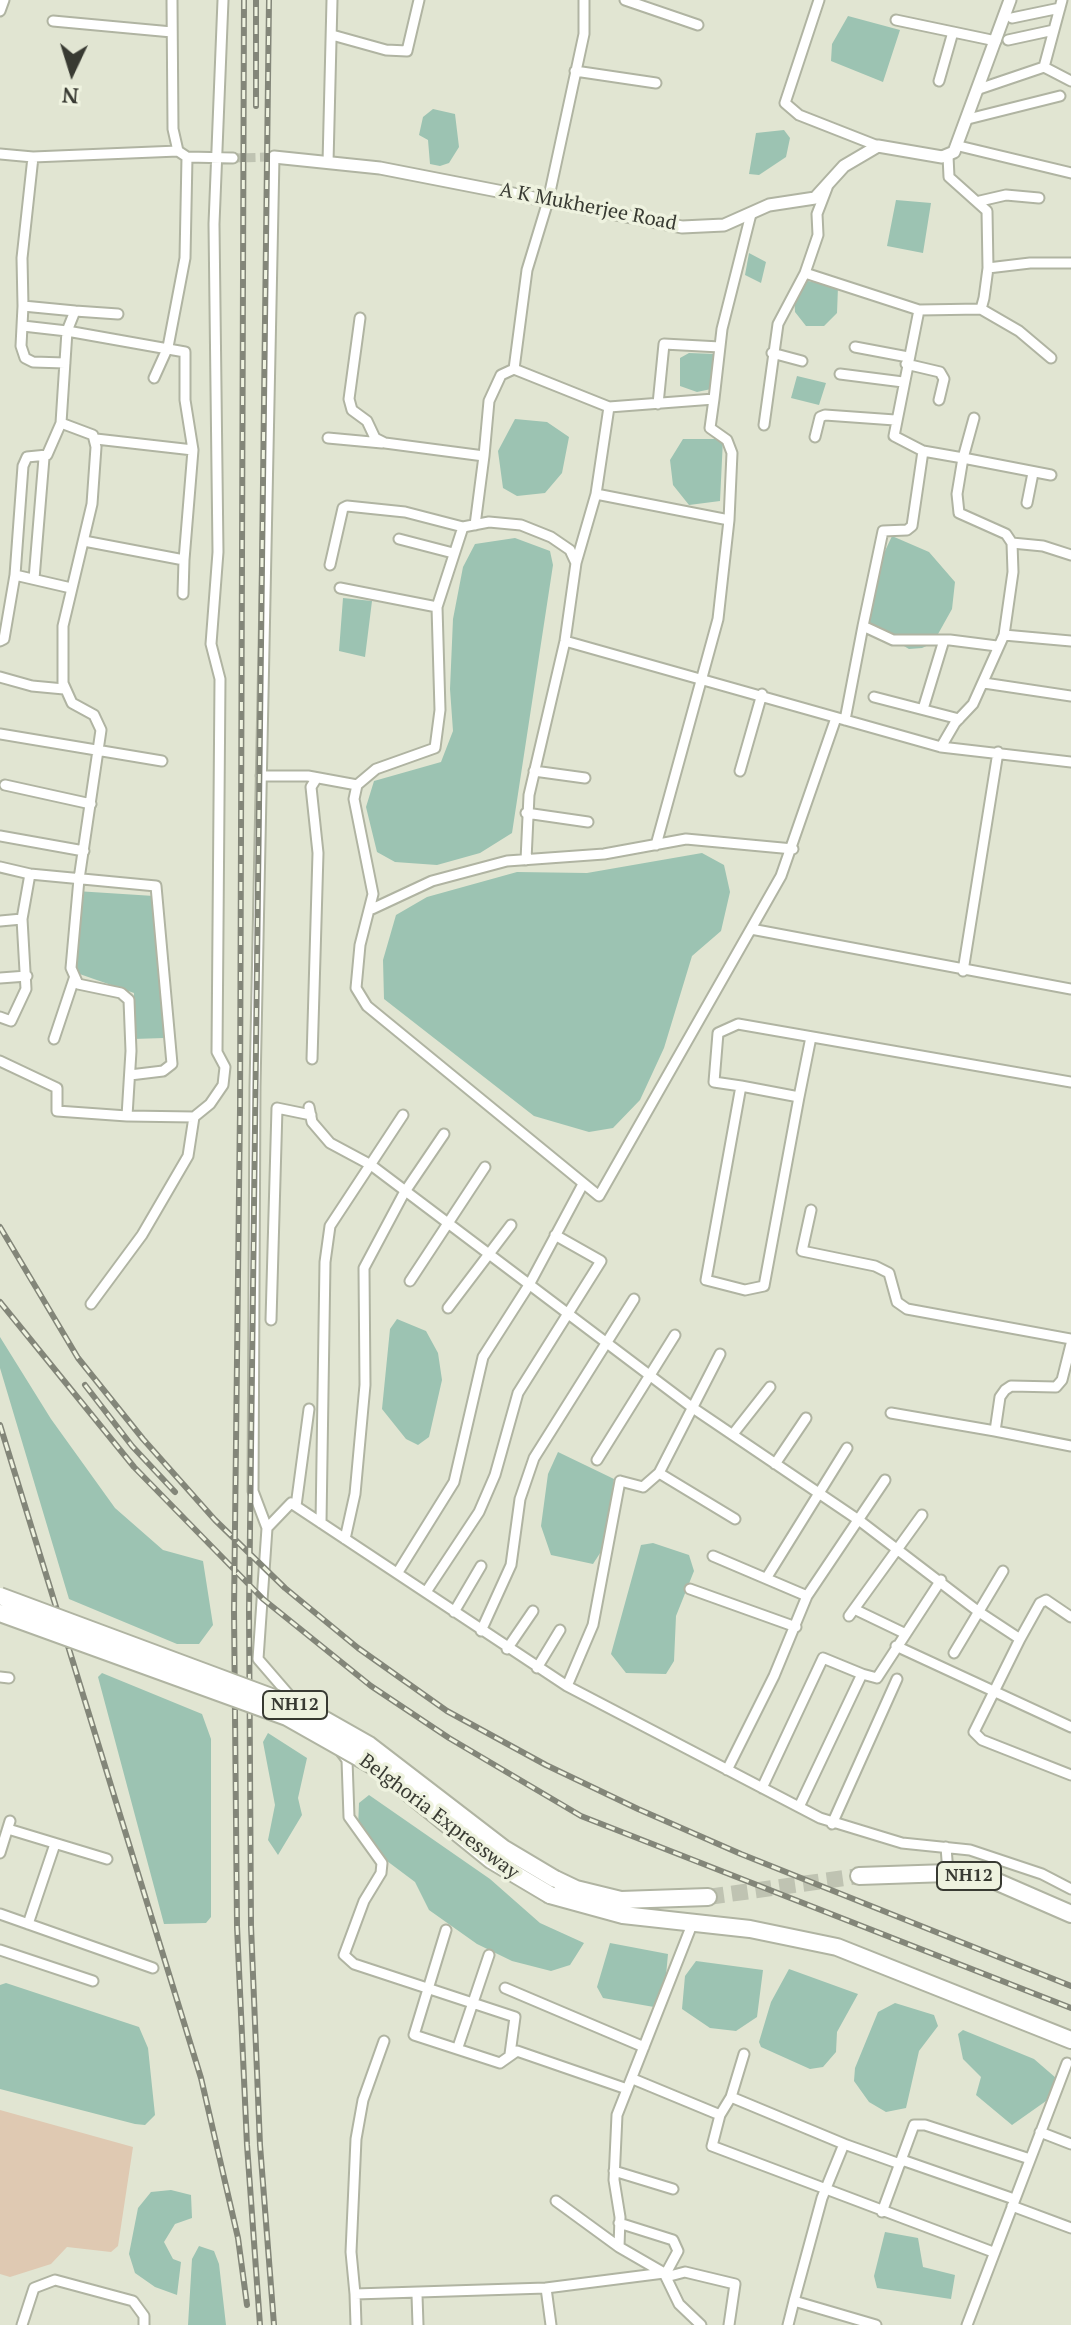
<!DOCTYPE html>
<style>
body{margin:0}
#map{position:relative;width:1071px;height:2325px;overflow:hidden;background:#e1e5d2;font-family:"PT Serif",serif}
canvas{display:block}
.north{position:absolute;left:32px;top:32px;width:80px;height:80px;-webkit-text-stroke:6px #eef2df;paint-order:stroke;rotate:184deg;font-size:22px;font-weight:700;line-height:32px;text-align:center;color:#383a32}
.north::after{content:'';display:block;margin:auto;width:28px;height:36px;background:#383a32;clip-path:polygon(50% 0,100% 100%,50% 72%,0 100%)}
</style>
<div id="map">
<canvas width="1071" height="2325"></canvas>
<div class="north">N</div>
</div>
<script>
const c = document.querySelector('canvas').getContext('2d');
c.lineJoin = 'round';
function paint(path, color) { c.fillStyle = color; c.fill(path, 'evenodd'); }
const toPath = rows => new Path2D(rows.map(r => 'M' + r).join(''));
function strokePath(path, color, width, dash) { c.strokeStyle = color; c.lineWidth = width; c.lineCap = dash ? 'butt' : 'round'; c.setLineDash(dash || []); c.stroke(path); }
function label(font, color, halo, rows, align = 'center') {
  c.font = font + ' "PT Serif",serif'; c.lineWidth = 7; c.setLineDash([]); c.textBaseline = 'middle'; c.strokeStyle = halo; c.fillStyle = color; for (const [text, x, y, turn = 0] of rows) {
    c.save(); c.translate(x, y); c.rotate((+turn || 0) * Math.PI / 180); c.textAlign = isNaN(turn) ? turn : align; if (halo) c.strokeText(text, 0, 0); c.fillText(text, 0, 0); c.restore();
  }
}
paint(toPath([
 [0,2110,133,2147,118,2246,111,2252,67,2247,51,2264,10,2277,0,2274]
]), '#dfc9b2');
paint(toPath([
 [848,16,900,30,883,82,831,61,832,44],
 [433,109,455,114,459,147,449,163,440,166,430,164,428,140,419,135,423,117],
 [784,130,790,138,786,157,759,175,749,174,756,133],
 [896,200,931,203,923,253,887,246],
 [749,253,766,262,761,283,745,275],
 [803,280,838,287,837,313,824,326,806,326,795,312,794,294],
 [689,353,716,354,716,388,697,392,680,386,680,358],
 [797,376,826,383,819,405,791,398],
 [515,419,547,422,569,437,562,473,545,493,517,496,503,488,498,451],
 [683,439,723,439,720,501,689,505,673,485,670,460],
 [892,536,929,552,955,582,952,609,933,643,922,648,909,649,861,621,870,583],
 [515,538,550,551,553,565,512,833,480,853,437,865,395,862,377,852,366,807,374,781,441,762,453,731,450,689,453,619,463,567,475,544],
 [343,598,372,601,365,657,339,651],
 [702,853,724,865,730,892,721,931,692,956,664,1048,640,1100,613,1128,589,1132,534,1116,384,999,383,960,396,915,427,897,517,872,587,873],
 [76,891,154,896,164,1038,133,1039,134,993,71,971],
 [397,1319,426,1331,438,1353,442,1380,429,1437,418,1445,406,1439,382,1409,390,1329],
 [0,1337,51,1419,115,1508,163,1550,203,1561,213,1625,199,1644,177,1644,69,1599,0,1368],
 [558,1452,614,1479,604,1547,593,1564,551,1555,541,1526,548,1474],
 [653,1543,689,1555,694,1571,676,1616,674,1661,666,1674,626,1673,611,1654,641,1545],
 [102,1673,202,1714,211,1739,211,1917,206,1923,164,1924,98,1677],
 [268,1733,307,1758,298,1798,302,1815,278,1855,268,1840,275,1805,263,1742],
 [369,1795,490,1879,540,1923,584,1943,570,1965,551,1971,512,1961,477,1944,429,1910,415,1882,387,1861,358,1828,359,1803],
 [610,1943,668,1954,664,1997,654,2007,603,1998,597,1987],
 [696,1961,763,1970,757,2017,736,2031,710,2028,682,2009,685,1976],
 [789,1969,858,1994,837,2032,836,2052,823,2067,810,2069,761,2047,759,2042,771,2002],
 [6,1983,139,2027,148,2048,155,2115,145,2125,135,2124,0,2089,0,1985],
 [895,2003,934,2015,938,2026,919,2051,906,2108,886,2112,869,2102,854,2081,855,2068,878,2012],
 [963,2030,1034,2059,1056,2078,1046,2101,1012,2125,976,2095,981,2077,963,2059,958,2034],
 [171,2190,191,2195,192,2218,175,2224,164,2242,173,2259,181,2262,177,2295,155,2287,135,2273,129,2254,138,2208,151,2192],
 [885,2232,918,2238,923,2267,955,2275,951,2299,877,2288,874,2276],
 [199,2246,214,2251,219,2264,226,2325,188,2325,192,2259]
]), '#9cc3b2');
strokePath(toPath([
 [233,158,274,157]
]), '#bfc3b2', 9, [9, 4.5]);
strokePath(toPath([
 [708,1897,859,1876]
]), '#bfc3b2', 16, [16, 8]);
const minor = toPath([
 [172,0,173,129,178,151],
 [625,0,698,25],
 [819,0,785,103,799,115,878,146],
 [0,11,4,0],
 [1012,18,1060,8],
 [896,20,996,41],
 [53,21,172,32],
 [332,35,386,50,407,51,419,0],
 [1008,40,1054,30],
 [1044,67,1062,0],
 [575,71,656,83],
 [939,81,953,32],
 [979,89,1044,67,1071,81],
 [968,119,1060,96],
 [959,146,1071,173],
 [0,154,33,157,178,151,187,157,233,158],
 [33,157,22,258,23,306,75,311],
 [274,157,255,1087,253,1491,267,1528,291,1503,567,1686,820,1818,902,1843,970,1850,1042,1874,1071,1889],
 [328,163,332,0],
 [980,201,1006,195,1039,198],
 [988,268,1030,263,1071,263],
 [805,273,919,310],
 [23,306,21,346,25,358,33,362,65,363],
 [981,309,1019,331,1051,358],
 [360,318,349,399,352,410,367,421,375,438,385,443,484,456,475,525],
 [23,326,67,331,75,311,118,314],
 [855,347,908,357],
 [772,353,802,361],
 [906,364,940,372,944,379,939,400],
 [840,374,903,382],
 [154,378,168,347,185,258,187,157],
 [658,404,664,344,720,347],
 [609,407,714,399,722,329,751,214],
 [974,418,963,458,1051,475],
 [61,423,47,455,27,457,23,466,15,575,71,588],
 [764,425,778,324,805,273,818,235,817,214,827,188],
 [815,437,820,417,825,415,895,420],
 [328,438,382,443],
 [96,439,193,450],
 [923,451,912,526,907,530,883,531,863,626,893,640,950,640,997,646],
 [484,456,489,401,501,375,514,369],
 [596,494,729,520,732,453,727,440,710,428,714,399],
 [1027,503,1033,473],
 [399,539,453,553],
 [84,541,184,560,183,594],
 [1012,543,1043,546,1071,555],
 [576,563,596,494,609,407,514,369,527,270,548,201,584,34,584,0],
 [330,565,343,508,347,506,405,512,463,527],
 [34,579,44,458],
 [340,588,437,607],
 [1004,635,1071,641],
 [0,641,4,639,15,575],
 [565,641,941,747,1071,762],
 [0,677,32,686,64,689],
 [984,683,1071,696],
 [874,697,959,719],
 [923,709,944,640],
 [845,720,863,626],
 [0,734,162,761],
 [941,747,955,723,973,704,1004,635,1013,572,1012,543,1006,534,959,513,957,494,963,458,923,451,894,436,919,310,981,309,984,298,988,268,987,211,949,177,948,156],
 [534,771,585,778],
 [740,771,762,694],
 [261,776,308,776,357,785],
 [5,785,91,804],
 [526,813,588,822],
 [0,836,84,851],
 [656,845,718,619,729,520],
 [526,860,529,795,565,641,576,563,570,550,551,537,521,525,489,522,463,527,437,607,440,710,435,748,376,769,357,785,354,799,373,894,360,945,356,988,367,1006,599,1196,781,876,836,718],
 [0,867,30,874,156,886,172,1064,163,1071,130,1075],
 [372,909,432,881,507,861,604,854,686,839,793,849],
 [0,921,22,919,30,874],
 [751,929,1071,989],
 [963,971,998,752],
 [0,978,27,976],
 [0,1017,11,1021,26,989,22,919],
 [54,1039,74,979],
 [312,1059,318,853,311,787,316,779],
 [0,1061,57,1088,57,1111,127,1116],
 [741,1086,706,1280,745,1290,764,1286,799,1097,741,1086,714,1082,718,1033,738,1024,1071,1082],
 [799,1097,811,1037],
 [309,1107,312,1122,330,1143,371,1165,693,1408,860,1521,979,1612,1020,1639,1040,1603,1046,1600,1071,1617],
 [194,1117,210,1104,223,1085,225,1067,217,1052,220,679,211,644,218,552,214,224,223,0],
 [811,1210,802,1251,875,1266,889,1273,897,1302,907,1309,1071,1339],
 [410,1281,485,1167],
 [91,1304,142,1235,188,1156,194,1117,127,1116,131,1051,129,1000,121,993,78,984,71,968,79,879,101,730,94,715,72,703,63,683,63,626,92,504,96,447,93,435,61,423,67,331,185,352,185,400,193,450,184,560],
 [448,1308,511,1225],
 [271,1320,277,1108,311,1115],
 [1071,1344,1062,1380,1056,1387,1011,1386,1005,1390,1000,1397,995,1431,1071,1446],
 [891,1413,995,1431],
 [733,1434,770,1387],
 [597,1460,675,1335],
 [775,1464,806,1418],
 [659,1473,735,1519],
 [296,1506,309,1409],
 [321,1523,325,1262,330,1226,403,1115],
 [267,1528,258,1659,296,1703],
 [345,1539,355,1494,365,1385,364,1268,404,1193,444,1134],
 [713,1556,807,1596,774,1676,727,1770],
 [398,1572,454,1482,483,1357,529,1285,583,1184],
 [767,1577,847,1448],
 [690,1589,796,1627],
 [426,1592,479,1512,495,1475,518,1393,601,1261,555,1235],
 [807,1596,885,1480],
 [854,1609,904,1633],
 [454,1612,481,1566],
 [849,1616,922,1515],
 [481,1631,511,1565,520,1499,534,1458,634,1299],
 [1020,1639,974,1732,982,1740,1071,1775],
 [896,1646,1071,1727],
 [507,1649,533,1611],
 [954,1653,1003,1571],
 [537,1668,560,1630],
 [862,1674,877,1678,941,1580],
 [0,1677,9,1678],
 [567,1686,593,1625,620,1481,643,1487,659,1473,720,1354],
 [341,1752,347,1760,349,1817,382,1863,381,1873,364,1901,344,1955,354,1964,515,2017,510,2054],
 [762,1788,823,1658,862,1674,799,1807],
 [832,1824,897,1679],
 [8,1829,107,1859],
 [946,1847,948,1873],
 [0,1853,10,1821],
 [0,1914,153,1968],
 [693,1922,617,2115,614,2180,620,2217,619,2247,664,2273,679,2304,701,2325],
 [28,1924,55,1844],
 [446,1930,414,2035,500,2063,517,2051,627,2089],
 [0,1950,93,1981],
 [505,1988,644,2047],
 [384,2041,363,2100,356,2139,351,2252,355,2294,546,2288,664,2273],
 [458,2047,489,1955],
 [744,2054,731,2097,844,2144,822,2198,794,2301,876,2325],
 [633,2079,720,2115,731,2097],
 [720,2115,712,2146,993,2252],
 [1040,2132,1071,2144],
 [844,2144,900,2164],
 [902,2160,1014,2199],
 [614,2171,673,2189],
 [556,2201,619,2247],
 [1012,2206,1071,2228],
 [882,2212,914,2125,925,2125,1030,2159],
 [619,2223,673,2240,678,2251,665,2275],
 [666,2277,685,2272,735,2284,729,2325],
 [546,2288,551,2325],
 [355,2294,356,2325],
 [417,2295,418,2325],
 [22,2325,34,2288,55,2280,133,2301,144,2316,144,2325],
 [788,2325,794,2301],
 [967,2325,1067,2063]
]);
const tertiary = toPath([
 [274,157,380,168,682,227,724,225,769,205,815,198,844,166,878,146,942,157,954,152,1010,0]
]);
const motorway = toPath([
 [859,1876,948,1873,993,1880,1071,1914],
 [555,1879,576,1889,621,1900,708,1897],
 [550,1895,623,1915,750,1929,837,1947,1071,2040]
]);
strokePath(minor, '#b0b4a2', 13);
strokePath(tertiary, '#b0b4a2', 15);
strokePath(motorway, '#b0b4a2', 20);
strokePath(minor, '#fff', 9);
strokePath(tertiary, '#fff', 11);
strokePath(motorway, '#fff', 16);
const rail = toPath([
 [244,0,240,1109,234,1610,237,1926,247,2145,260,2325],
 [269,0,249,1609,251,1926,260,2145,274,2325],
 [256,106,256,0],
 [0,1227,78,1358,143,1439,215,1520,285,1588,358,1648,447,1711,546,1765,638,1809,741,1854,1071,1986],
 [0,1302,134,1467,263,1599,371,1686,449,1738,581,1816,1071,2008],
 [85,1385,132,1446,175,1492],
 [0,1425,201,2078,238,2238,247,2305]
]);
strokePath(rail, '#838679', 6);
strokePath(rail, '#eef2df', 3, [9]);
const motorwayBridge = toPath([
 [0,1596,309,1711,369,1745,503,1848,555,1879],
 [0,1613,287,1717,379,1769,491,1860,550,1895]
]);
strokePath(motorwayBridge, '#b0b4a2', 20, []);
strokePath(motorwayBridge, '#fff', 16);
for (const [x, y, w] of [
 [295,1705,64],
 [969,1876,64]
]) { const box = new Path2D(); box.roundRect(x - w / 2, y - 14, w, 28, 6); c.fillStyle = '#eef2df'; c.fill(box); strokePath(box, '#383a32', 2); }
label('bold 18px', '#383a32', null, [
 ["NH12",295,1705],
 ["NH12",969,1876]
]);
label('20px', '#383a32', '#eef2df', [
 ["A K Mukherjee Road",588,207,11],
 ["Belghoria Expressway",439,1817,37]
]);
</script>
